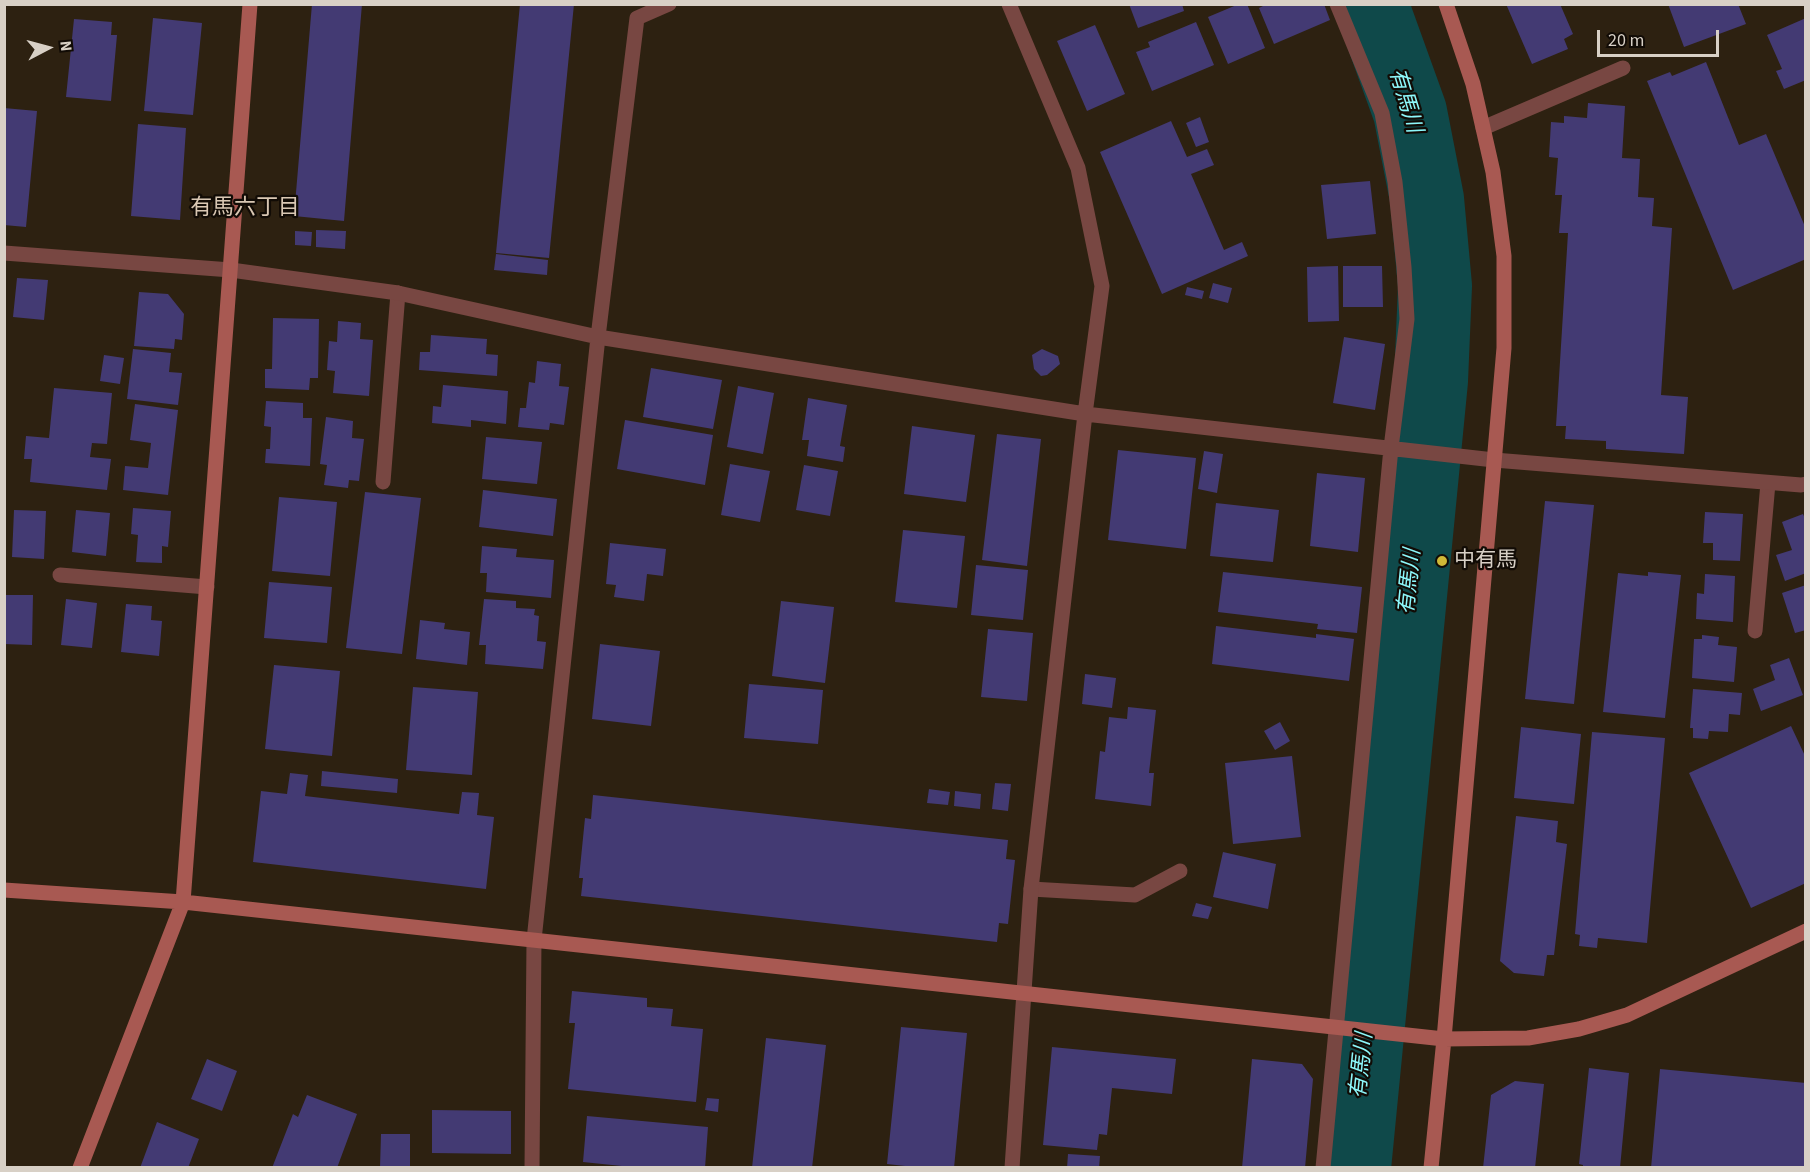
<!DOCTYPE html>
<meta charset="utf-8">
<style>
body{margin:0}
#map{position:relative;width:1810px;height:1172px;overflow:hidden;background:#2d2111;font-family:"Source Sans 3",sans-serif}
canvas{display:block}
.frame{position:absolute;inset:0;border:6px solid #d8d0c6;pointer-events:none}
.north{position:absolute;left:18px;top:18px;width:60px;height:60px;-webkit-text-stroke:4px #110b05;paint-order:stroke;rotate:84deg;font-size:16px;font-weight:700;line-height:24px;text-align:center;color:#d8d0c6}
.north::after{content:'';display:block;margin:auto;width:21px;height:27px;background:#d8d0c6;clip-path:polygon(50% 0,100% 100%,50% 72%,0 100%)}
.scale{position:absolute;left:1597px;top:30px;width:122px;height:27px;box-sizing:border-box;border:3px solid #d8d0c6;border-top:0;padding-left:8px;font-size:18px;line-height:21px;white-space:nowrap;color:#d8d0c6;-webkit-text-stroke:4px #110b05;paint-order:stroke}
</style>
<div id="map">
<canvas width="1810" height="1172"></canvas>
<div class="frame"></div>
<div class="north">N</div>
<div class="scale">20 m</div>
</div>
<script>
const c = document.querySelector('canvas').getContext('2d');
c.lineJoin = 'round';
const toPath = rows => new Path2D(rows.map(r => 'M' + r).join(''));
function strokePath(path, color, width, dash) { c.strokeStyle = color; c.lineWidth = width; c.lineCap = dash ? 'butt' : 'round'; c.setLineDash(dash || []); c.stroke(path); }
function paint(path, color) { c.fillStyle = color; c.fill(path, 'evenodd'); }
function label(font, color, halo, rows, align = 'center') {
  c.font = font + ' "Source Sans 3","Noto Sans JP",sans-serif'; c.lineWidth = 4.5; c.setLineDash([]); c.textBaseline = 'middle'; c.strokeStyle = halo; c.fillStyle = color; for (const [text, x, y, turn = 0] of rows) {
    c.save(); c.translate(x, y); c.rotate((+turn || 0) * Math.PI / 180); c.textAlign = isNaN(turn) ? turn : align; if (halo) c.strokeText(text, 0, 0); c.fillText(text, 0, 0); c.restore();
  }
}
strokePath(toPath([
 [1354,1168,1431,381,1435,286,1427,199,1410,112,1371,4]
]), '#0f494a', 74);
paint(toPath([
 [312,4,362,4,344,221,294,216],
 [520,4,574,4,549,258,496,253],
 [1129,4,1182,4,1184,11,1138,28],
 [1239,4,1247,4,1265,48,1228,64,1208,17],
 [1267,4,1324,4,1330,20,1274,44,1259,8],
 [1506,4,1560,4,1573,34,1564,39,1568,49,1532,64],
 [1668,4,1738,4,1746,24,1684,47],
 [153,18,202,23,193,115,144,111],
 [1806,18,1806,80,1784,89,1776,71,1782,69,1767,35],
 [74,19,112,22,111,35,117,35,111,101,66,97],
 [1196,22,1214,65,1152,91,1136,52,1150,47,1148,42],
 [1095,25,1125,94,1087,111,1057,41],
 [1706,62,1739,145,1766,134,1806,229,1806,259,1733,290,1647,81,1670,72,1672,76],
 [1588,103,1625,106,1622,158,1640,159,1638,197,1654,198,1652,226,1672,228,1661,395,1688,397,1684,454,1606,449,1606,441,1565,439,1566,426,1556,426,1568,233,1559,233,1562,195,1555,195,1558,158,1549,157,1551,122,1564,123,1564,116,1587,118],
 [4,108,37,111,26,227,4,225],
 [1200,117,1209,142,1196,147,1186,123],
 [1171,121,1187,157,1207,149,1214,165,1191,174,1224,250,1242,242,1248,256,1162,294,1100,152],
 [138,124,186,128,180,220,131,216],
 [1370,181,1376,234,1327,239,1321,185],
 [316,230,346,231,345,249,316,247],
 [295,231,312,232,311,246,295,245],
 [496,254,548,260,547,275,494,270],
 [1338,266,1339,321,1308,322,1307,267],
 [1343,266,1382,266,1383,307,1343,307],
 [17,278,48,280,44,320,13,317],
 [1213,283,1232,288,1228,303,1209,298],
 [1187,287,1204,291,1202,299,1185,295],
 [139,292,168,294,184,314,182,340,175,339,174,349,134,346],
 [273,318,319,319,318,378,310,378,309,390,265,388,265,369,272,369],
 [338,321,361,323,360,339,373,340,369,396,333,393,335,371,327,370,329,341,337,342],
 [431,335,487,339,486,354,498,355,497,376,419,370,420,352,430,352],
 [1344,337,1385,344,1375,410,1333,403],
 [133,349,171,353,169,372,182,373,178,405,127,399],
 [1042,349,1058,356,1060,364,1047,375,1041,376,1034,369,1032,355],
 [104,355,124,358,120,384,100,381],
 [537,361,561,364,559,386,569,387,564,425,550,423,549,430,518,427,520,408,526,408,529,382,535,383],
 [651,368,722,380,713,429,643,417],
 [443,385,508,391,506,424,471,420,471,427,432,423,433,406,441,407],
 [738,386,774,393,763,454,727,447],
 [54,388,112,393,107,444,92,443,90,457,111,459,107,490,30,482,32,459,24,459,26,436,49,438],
 [808,398,847,405,840,446,845,447,843,462,807,456,809,440,802,440],
 [266,401,303,403,303,418,312,418,310,466,265,463,266,449,270,449,271,427,264,426],
 [135,404,178,410,168,495,123,490,125,466,148,468,151,443,130,440],
 [326,417,353,421,352,438,364,439,359,481,349,480,348,488,324,485,327,465,320,464],
 [625,420,713,435,705,485,617,469],
 [912,426,975,435,966,502,904,494],
 [997,434,1041,439,1027,566,982,560],
 [486,437,542,442,537,484,482,479],
 [1118,450,1196,458,1186,549,1108,540],
 [1204,451,1223,454,1217,493,1198,489],
 [730,464,770,471,760,522,721,515],
 [804,465,838,471,830,516,796,510],
 [1317,473,1365,478,1358,552,1310,546],
 [483,490,557,499,553,536,479,527],
 [365,492,421,498,402,654,346,648],
 [279,497,337,502,330,576,272,571],
 [1545,501,1594,505,1574,704,1525,699],
 [1216,503,1279,510,1273,562,1210,556],
 [133,508,171,511,168,547,162,546,162,563,136,562,138,535,131,534],
 [14,510,46,511,44,559,12,557],
 [76,510,110,513,106,556,72,552],
 [1705,512,1743,514,1740,561,1713,560,1713,543,1703,543],
 [1803,514,1806,521,1806,573,1785,581,1776,555,1792,550,1782,522],
 [903,530,965,536,957,608,895,602],
 [610,543,666,549,663,576,647,574,644,601,614,597,616,585,606,584],
 [482,546,517,549,516,557,554,560,551,598,486,592,487,573,480,573],
 [976,565,1028,570,1023,620,971,615],
 [1223,572,1362,587,1357,633,1317,629,1318,624,1218,612],
 [1648,572,1681,575,1665,718,1603,712,1618,573,1648,576],
 [1705,574,1735,576,1733,622,1696,619,1697,593,1704,594],
 [269,582,332,587,327,643,264,638],
 [1806,585,1806,630,1795,633,1782,593],
 [4,595,33,595,32,645,4,644],
 [66,599,97,603,92,648,61,645],
 [484,599,516,601,516,608,535,609,534,615,539,616,537,641,546,642,543,669,485,664,486,645,479,645],
 [781,601,834,607,825,683,772,676],
 [126,604,152,606,151,620,162,621,159,656,121,652],
 [420,620,445,623,444,629,470,632,467,665,416,659],
 [1216,626,1316,638,1316,634,1354,639,1349,681,1212,664],
 [988,629,1033,633,1027,701,981,697],
 [1702,635,1719,637,1718,645,1737,647,1734,682,1692,678,1694,639,1702,639],
 [600,644,660,651,651,726,592,719],
 [1789,658,1803,695,1761,711,1753,689,1775,680,1770,665],
 [274,665,340,671,332,756,265,749],
 [1085,674,1116,678,1112,708,1082,704],
 [749,684,823,690,818,744,744,738],
 [413,687,478,692,472,775,406,770],
 [1693,689,1742,693,1740,715,1729,714,1728,732,1709,731,1708,739,1693,738,1693,728,1690,728],
 [1128,707,1156,710,1149,773,1154,773,1151,806,1095,799,1100,751,1105,752,1109,717,1127,719],
 [1280,722,1290,741,1275,750,1264,731],
 [1791,726,1806,758,1806,883,1751,908,1689,773],
 [1521,727,1581,734,1574,804,1514,798],
 [1592,732,1665,738,1647,943,1598,938,1597,948,1579,946,1580,935,1575,934],
 [1292,756,1301,837,1233,844,1225,763],
 [322,771,398,779,397,793,321,786],
 [290,773,308,775,305,796,459,814,462,792,479,793,477,815,494,817,486,889,253,862,261,791,287,794],
 [995,783,1011,784,1008,811,992,809],
 [929,789,950,792,948,805,927,803],
 [955,791,981,794,980,809,954,806],
 [593,795,1008,840,1006,859,1015,860,1008,924,999,923,997,942,581,896,583,878,579,878,585,818,591,819],
 [1516,816,1558,821,1556,842,1567,844,1554,955,1547,955,1544,976,1514,973,1500,961],
 [1223,852,1276,864,1268,909,1213,897],
 [1196,903,1212,907,1208,919,1192,916],
 [572,991,647,998,647,1007,673,1009,671,1026,703,1029,696,1102,568,1089,575,1023,569,1023],
 [901,1027,967,1033,954,1168,923,1168,887,1164],
 [766,1038,826,1045,812,1168,752,1168],
 [1052,1047,1176,1059,1172,1094,1112,1088,1107,1135,1099,1134,1097,1150,1043,1145],
 [207,1059,237,1071,222,1111,191,1099],
 [1252,1059,1302,1064,1313,1079,1305,1168,1242,1168],
 [1589,1068,1629,1073,1620,1168,1583,1168,1583,1165,1579,1164],
 [1660,1069,1806,1083,1806,1168,1651,1168],
 [1515,1081,1544,1084,1535,1168,1483,1168,1491,1095],
 [307,1095,357,1114,337,1168,272,1168,293,1114,298,1117],
 [707,1098,719,1099,718,1112,705,1110],
 [432,1110,511,1111,511,1154,432,1153],
 [587,1116,708,1127,705,1168,641,1168,583,1162],
 [157,1122,199,1139,188,1168,140,1168],
 [381,1134,410,1134,410,1168,380,1168],
 [1068,1154,1100,1156,1099,1168,1067,1168]
]), '#433a73');
strokePath(toPath([
 [1483,128,1623,68],
 [383,482,398,293],
 [60,575,207,587],
 [1755,631,1768,483],
 [1031,889,1135,895,1180,871]
]), '#784742', 15);
strokePath(toPath([
 [1009,4,1078,168,1102,286,1085,414,1031,889,1012,1168],
 [4,253,231,270,398,293,598,337,1085,414,1494,460,1801,485,1806,484],
 [532,1168,534,940,598,337,637,18,669,4],
 [1323,1168,1391,448,1407,319,1404,267,1395,182,1382,113,1337,4]
]), '#784742', 15);
strokePath(toPath([
 [4,890,183,902,1444,1039,1528,1038,1579,1029,1627,1015,1806,931],
 [80,1168,183,902,250,4],
 [1431,1168,1444,1039,1504,348,1504,256,1493,172,1473,84,1446,4]
]), '#a85952', 15);
for (const [x, y, r, color] of [
 [1442,561,6,"#cfb837"]
]) { const dot = new Path2D(); dot.arc(x, y, r, 0, 2 * Math.PI); c.fillStyle = color; c.fill(dot); strokePath(dot, '#110b05', 2); }
label('21px', '#d8d0c6', '#110b05', [
 ["中有馬",1454,561]
], 'left');
label('italic 22px', '#8df8fb', '#110b05', [
 ["有馬川",1404,101,73],
 ["有馬川",1411,582,-84],
 ["有馬川",1363,1066,-84]
]);
label('22px', '#d9c7b3', '#110b05', [
 ["有馬六丁目",245,209]
]);
</script>
